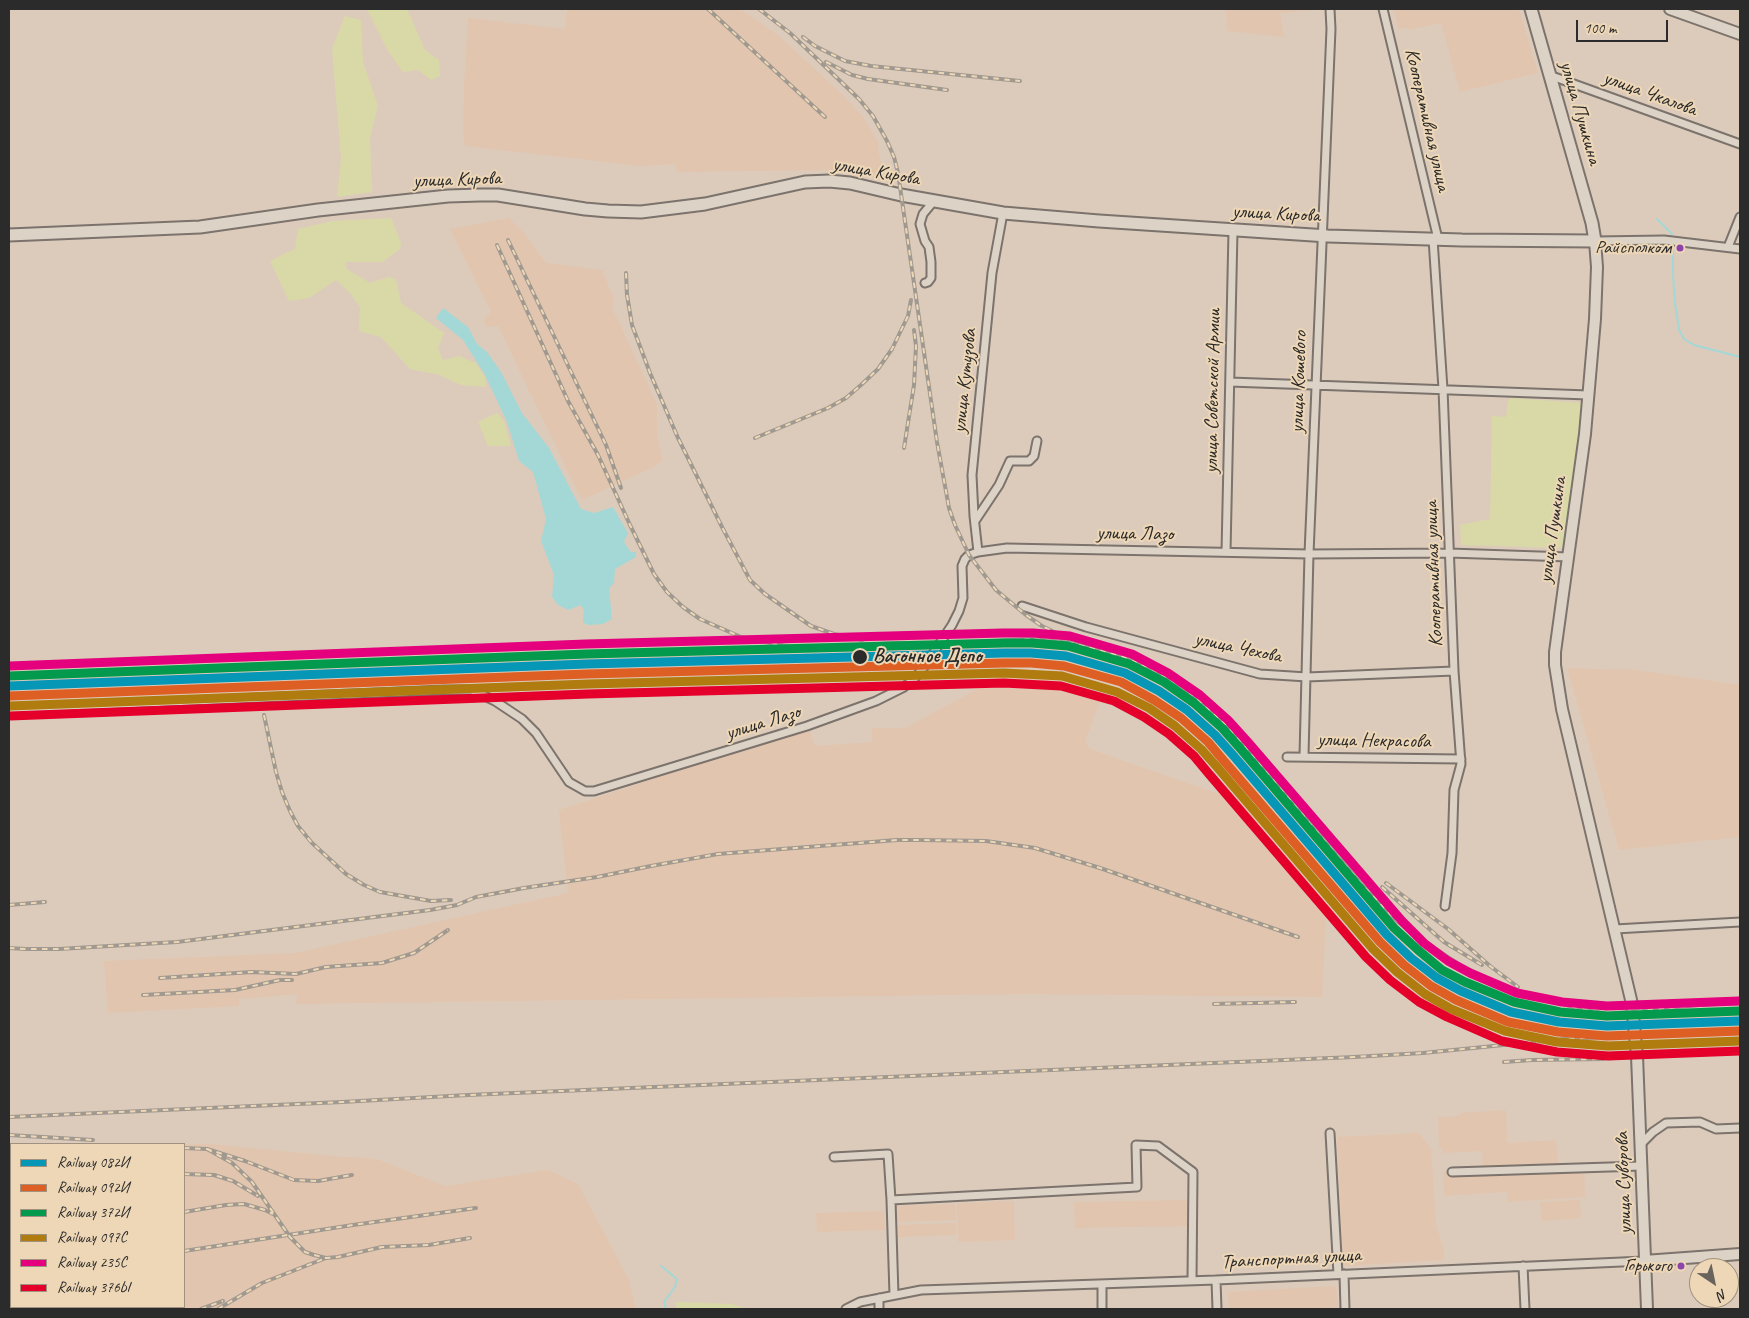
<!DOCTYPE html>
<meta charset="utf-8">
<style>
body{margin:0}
#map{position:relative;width:1749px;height:1318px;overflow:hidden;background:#dccbbb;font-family:Caveat,sans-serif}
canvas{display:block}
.frame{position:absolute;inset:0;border:10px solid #2b2b2b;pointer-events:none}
.legend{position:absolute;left:10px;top:1143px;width:175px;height:165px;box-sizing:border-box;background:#eed7b6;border:1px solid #a0927e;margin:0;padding:6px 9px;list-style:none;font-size:15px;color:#2b2b2b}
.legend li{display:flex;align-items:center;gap:10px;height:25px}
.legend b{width:25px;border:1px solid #a0927e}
.north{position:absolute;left:1689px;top:1258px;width:50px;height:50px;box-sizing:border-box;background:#eed7b6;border:1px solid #a0927e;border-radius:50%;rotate:146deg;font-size:14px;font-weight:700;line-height:20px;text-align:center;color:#2b2b2b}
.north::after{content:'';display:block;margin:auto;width:18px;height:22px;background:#69635d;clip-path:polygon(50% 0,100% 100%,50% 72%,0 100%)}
.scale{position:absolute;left:1576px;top:20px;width:92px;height:22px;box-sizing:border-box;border:2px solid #2b2b2b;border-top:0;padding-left:6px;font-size:15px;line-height:18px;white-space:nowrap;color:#2b2b2b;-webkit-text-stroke:4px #eed7b6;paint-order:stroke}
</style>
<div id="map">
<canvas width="1749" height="1318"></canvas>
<div class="frame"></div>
<ul class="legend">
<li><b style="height:6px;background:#0696b6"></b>Railway 082И</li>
<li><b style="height:6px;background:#de5f23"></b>Railway 092И</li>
<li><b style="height:6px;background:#049a4d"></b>Railway 372И</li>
<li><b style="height:6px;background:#b07b0f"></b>Railway 097С</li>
<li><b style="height:6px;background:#e5007d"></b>Railway 235С</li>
<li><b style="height:6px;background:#e4002b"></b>Railway 376Ы</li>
</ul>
<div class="north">N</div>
<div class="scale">100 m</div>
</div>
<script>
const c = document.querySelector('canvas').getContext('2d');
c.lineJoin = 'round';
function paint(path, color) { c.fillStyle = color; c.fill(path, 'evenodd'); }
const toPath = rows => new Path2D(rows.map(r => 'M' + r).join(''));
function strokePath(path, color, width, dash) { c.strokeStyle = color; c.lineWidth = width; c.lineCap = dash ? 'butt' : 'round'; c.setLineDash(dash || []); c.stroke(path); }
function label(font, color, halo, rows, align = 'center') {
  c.font = font + ' Caveat,sans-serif'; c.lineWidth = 4; c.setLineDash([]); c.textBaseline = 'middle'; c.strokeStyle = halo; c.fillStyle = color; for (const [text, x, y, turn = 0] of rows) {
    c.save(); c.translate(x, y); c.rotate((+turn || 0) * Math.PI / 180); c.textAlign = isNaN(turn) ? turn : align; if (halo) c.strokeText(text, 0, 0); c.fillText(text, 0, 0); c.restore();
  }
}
paint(toPath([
 [567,9,737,9,748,14,780,37,843,95,863,117,879,143,878,150,884,177,855,177,855,170,677,172,675,164,641,166,465,146,463,136,464,86,468,18,565,29],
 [1226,9,1326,9,1280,13,1284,37,1227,31],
 [1394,9,1519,9,1538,73,1460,92,1441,23,1408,30,1407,27,1398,29],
 [509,218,524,233,546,263,602,270,614,299,612,307,657,404,657,436,663,460,654,467,584,499,580,497,498,326,487,327,483,320,491,312,450,229],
 [1567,668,1637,670,1740,685,1740,837,1619,850],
 [1009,672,1026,672,1102,695,1085,742,1090,749,1216,793,1228,782,1338,908,1326,918,1322,997,1024,994,296,1004,297,994,239,999,239,1006,108,1013,104,961,295,953,568,893,559,810,809,728,815,746,872,742,872,728,905,728],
 [1506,1110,1507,1143,1556,1140,1558,1164,1584,1163,1585,1197,1507,1202,1507,1192,1444,1196,1443,1172,1483,1170,1482,1151,1443,1153,1442,1148,1439,1148,1438,1117,1459,1116,1459,1113],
 [1419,1133,1431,1149,1436,1224,1444,1252,1444,1260,1343,1266,1337,1137],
 [184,1144,211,1144,332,1156,377,1159,445,1186,548,1170,578,1184,628,1278,636,1309,9,1309,9,1149,11,1149,11,1307,184,1307],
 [1188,1200,1189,1226,1075,1228,1074,1202],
 [1580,1200,1581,1218,1542,1221,1540,1202],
 [1014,1201,1015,1240,958,1242,957,1203],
 [955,1204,956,1220,896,1222,896,1206],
 [884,1211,885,1230,817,1232,816,1213],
 [956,1223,956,1235,898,1237,898,1225],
 [1336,1286,1338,1309,1229,1309,1228,1292]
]), '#e2c5af');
paint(toPath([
 [367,9,407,9,425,50,439,60,440,76,431,80,418,70,403,72,388,51],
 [345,16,361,20,363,62,378,106,370,138,372,192,337,197,341,158,332,49],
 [391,218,401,243,400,249,382,262,345,262,347,269,370,283,389,277,396,279,401,303,444,333,438,349,443,360,459,356,476,363,485,377,486,387,461,385,440,375,410,369,381,337,359,331,360,307,349,292,336,280,309,298,289,301,270,261,295,249,298,229,332,221],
 [1511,398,1583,403,1568,522,1566,522,1562,548,1461,545,1460,525,1490,519,1492,416,1506,417,1508,401],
 [497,413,504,421,511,446,488,446,478,422],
 [675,1302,732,1304,746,1309,677,1309]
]), '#d9d9a7');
paint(toPath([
 [443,308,468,327,477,344,487,352,501,372,522,413,549,448,581,509,594,513,613,507,628,533,624,542,631,552,636,552,636,557,615,569,614,583,609,588,612,619,603,624,588,625,583,622,584,611,581,605,568,610,558,605,552,597,554,575,541,541,546,519,533,472,519,461,507,422,485,375,463,340,436,318]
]), '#a3d8d6');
strokePath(toPath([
 [1657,219,1672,234],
 [1673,246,1673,274,1675,303,1679,330,1684,339,1694,345,1740,357],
 [661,1266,677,1279,675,1287,664,1302,666,1309]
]), '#a3d8d6', 2);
const street = toPath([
 [1383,9,1438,239],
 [1549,75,1740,144],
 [1433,239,1443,389,1454,671,1461,764,1454,790,1452,853,1445,906],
 [1595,241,1664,240,1740,249],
 [1728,247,1740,217],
 [925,283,928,282,931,278,931,262,929,247,925,241,920,224,923,214,933,202],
 [1230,382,1588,395],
 [975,521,999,485,1010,461,1029,461,1034,456,1037,441],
 [978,552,974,516,972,475,992,273,1003,213],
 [1226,552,1233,231],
 [1022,606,1086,627,1260,674,1307,677,1454,671],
 [9,709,444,690,472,690,495,701,522,719,536,733,569,782,585,791,594,791,807,726,876,701,904,687,914,679,924,667,952,625,959,611,963,598,962,566,965,559,969,555,978,552,1007,548,1309,554,1449,553,1569,557],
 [1304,756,1309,554,1331,29,1330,9],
 [1287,757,1461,759],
 [1615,929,1740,922],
 [1330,1133,1338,1274],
 [1640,1145,1653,1132,1666,1123,1700,1122,1716,1129,1740,1128],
 [834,1157,888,1154,891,1200],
 [1452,1172,1641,1166],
 [1523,1266,1525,1309],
 [1344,1274,1345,1309],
 [1216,1280,1217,1309],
 [1102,1284,1102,1309],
 [894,1295,891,1200,1137,1187,1136,1145,1158,1146,1193,1172,1192,1280],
 [879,1298,879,1309],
 [846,1309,860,1302,921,1290,1216,1280,1644,1261]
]);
const secondary = toPath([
 [1670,9,1740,34],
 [1595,241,1597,267,1595,319,1585,434,1555,652,1555,665,1562,709,1632,1004,1637,1056,1647,1309],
 [1644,1261,1740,1254]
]);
const primary = toPath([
 [9,235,200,227,318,210,448,196,480,195,498,195,585,209,608,211,641,212,705,204,805,182,829,181,850,183,901,195,1003,213,1099,221,1328,236,1462,240,1595,241,1592,223,1531,9]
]);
strokePath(street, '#7b736c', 11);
strokePath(secondary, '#7b736c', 14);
strokePath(primary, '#7b736c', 15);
strokePath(street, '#dcd3c6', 7);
strokePath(secondary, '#dcd3c6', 10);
strokePath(primary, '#dcd3c6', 11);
const rail = toPath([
 [708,9,825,117],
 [759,9,790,33,859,99,873,116,887,141,894,157,898,173,937,442,949,508,955,525,969,555,996,590,1026,615,1042,626,1071,640],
 [803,37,815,46,845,61,871,66,1020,81],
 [826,62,852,75,868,79,947,90],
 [508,240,606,445,621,488],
 [497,245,568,401,598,455,630,525,654,574,667,592,683,607,700,619,741,637,790,647,823,647,897,643,939,644,1031,639,1071,643,1121,656,1154,670,1181,686,1199,700,1227,726,1363,886,1397,921,1413,934,1460,965,1507,988,1532,996,1581,1009,1607,1014,1698,1005,1740,1003],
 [626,273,627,295,632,325,650,373,678,438,722,527,750,580,765,594,811,626,834,634,862,640],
 [755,438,828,408,846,398,861,385,878,369,892,349,908,316,911,300],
 [904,448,914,385,916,346,914,330],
 [264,715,276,772,282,792,290,811,298,826,312,843,346,874,364,885,380,892,431,901,451,900],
 [1386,883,1448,929,1490,966,1518,987],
 [1382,887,1444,942,1482,965],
 [9,905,45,902],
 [9,948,26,949,59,949,177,942,430,910,457,905,476,897,524,888,597,877,651,866,718,854,897,840,920,840,986,841,1035,848,1100,868,1298,937],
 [160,978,252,972,296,974,326,967,382,963,414,953,448,930],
 [143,995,235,990,280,980,292,980],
 [1214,1004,1295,1002],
 [1504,1062,1532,1060,1603,1059],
 [9,1117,342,1102,468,1095,1354,1057,1423,1053,1564,1039,1740,1031],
 [9,1135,93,1140],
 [184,1148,207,1149,245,1161,294,1180,318,1181,352,1175],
 [207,1149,232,1163,252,1182,290,1237,305,1252,314,1255,326,1258,338,1257,382,1247,429,1245,470,1238],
 [9,1163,11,1163],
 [184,1174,214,1175,233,1181,258,1196],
 [9,1202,11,1201],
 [184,1212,226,1205,244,1204,265,1210,273,1214],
 [9,1240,11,1239],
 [184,1251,353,1225,476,1208],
 [9,1278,11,1278],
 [201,1309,223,1301],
 [218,1309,262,1283,326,1258]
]);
strokePath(rail, '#a09990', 4);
strokePath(rail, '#eed7b6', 2, [5.5]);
strokePath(toPath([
 [9,686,587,664,1004,653,1031,653,1066,656,1125,673,1159,691,1187,710,1215,735,1232,754,1387,935,1411,958,1437,978,1461,991,1511,1012,1559,1022,1607,1026,1740,1021]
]), '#0696b6', 9);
strokePath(toPath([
 [9,696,587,674,1004,663,1031,663,1064,666,1121,682,1154,700,1181,718,1208,742,1224,761,1380,942,1404,965,1431,986,1456,1000,1508,1022,1558,1032,1607,1036,1740,1031]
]), '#de5f23', 9);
strokePath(toPath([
 [9,676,587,654,1004,643,1032,643,1068,646,1129,664,1164,682,1194,703,1222,728,1239,747,1394,928,1418,950,1442,970,1465,982,1514,1002,1560,1012,1607,1016,1740,1011]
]), '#049a4d', 9);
strokePath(toPath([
 [10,706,588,684,1004,673,1062,676,1117,692,1149,708,1175,726,1201,749,1217,767,1373,949,1397,972,1425,994,1451,1009,1505,1031,1557,1042,1608,1046,1740,1041]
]), '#b07b0f', 9);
strokePath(toPath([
 [9,666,586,644,1003,633,1033,633,1070,636,1132,654,1168,673,1200,695,1228,720,1247,741,1402,921,1424,943,1448,961,1470,973,1517,993,1562,1002,1607,1006,1739,1001]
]), '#e5007d', 9);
strokePath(toPath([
 [10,716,588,694,1004,683,1061,686,1114,701,1144,717,1169,734,1194,756,1209,774,1366,957,1390,980,1419,1002,1447,1017,1502,1041,1557,1052,1608,1056,1740,1051]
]), '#e4002b', 9);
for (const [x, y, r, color] of [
 [1680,248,4.5,"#8e44ad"],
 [860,657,8,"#2b2b2b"],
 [1681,1266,4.5,"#8e44ad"]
]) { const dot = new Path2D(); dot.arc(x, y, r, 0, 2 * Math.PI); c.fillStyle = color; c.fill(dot); strokePath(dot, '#eed7b6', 2); }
label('19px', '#2b2b2b', '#eed7b6', [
 ["Райсполком",1671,248],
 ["Горького",1672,1266]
], 'right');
label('20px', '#2b2b2b', '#eed7b6', [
 ["улица Чкалова",1650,94,20],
 ["улица Пушкина",1580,113,74],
 ["Кооперативная улица",1427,120,77],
 ["улица Кирова",876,172,10],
 ["улица Кирова",457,180,-2],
 ["улица Кирова",1276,214,3],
 ["улица Кутузова",965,381,-84],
 ["улица Кошевого",1299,382,-88],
 ["улица Советской Армии",1213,391,-89],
 ["улица Пушкина",1553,530,-82],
 ["улица Лазо",1135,534,1],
 ["Кооперативная улица",1434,574,-92],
 ["улица Чехова",1238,648,12],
 ["улица Лазо",763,723,-17],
 ["улица Некрасова",1374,741,1],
 ["улица Суворова",1624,1183,-92],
 ["Транспортная улица",1291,1259,-3]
]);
label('bold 20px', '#2b2b2b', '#eed7b6', [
 ["Вагонное Депо",873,657]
], 'left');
</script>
